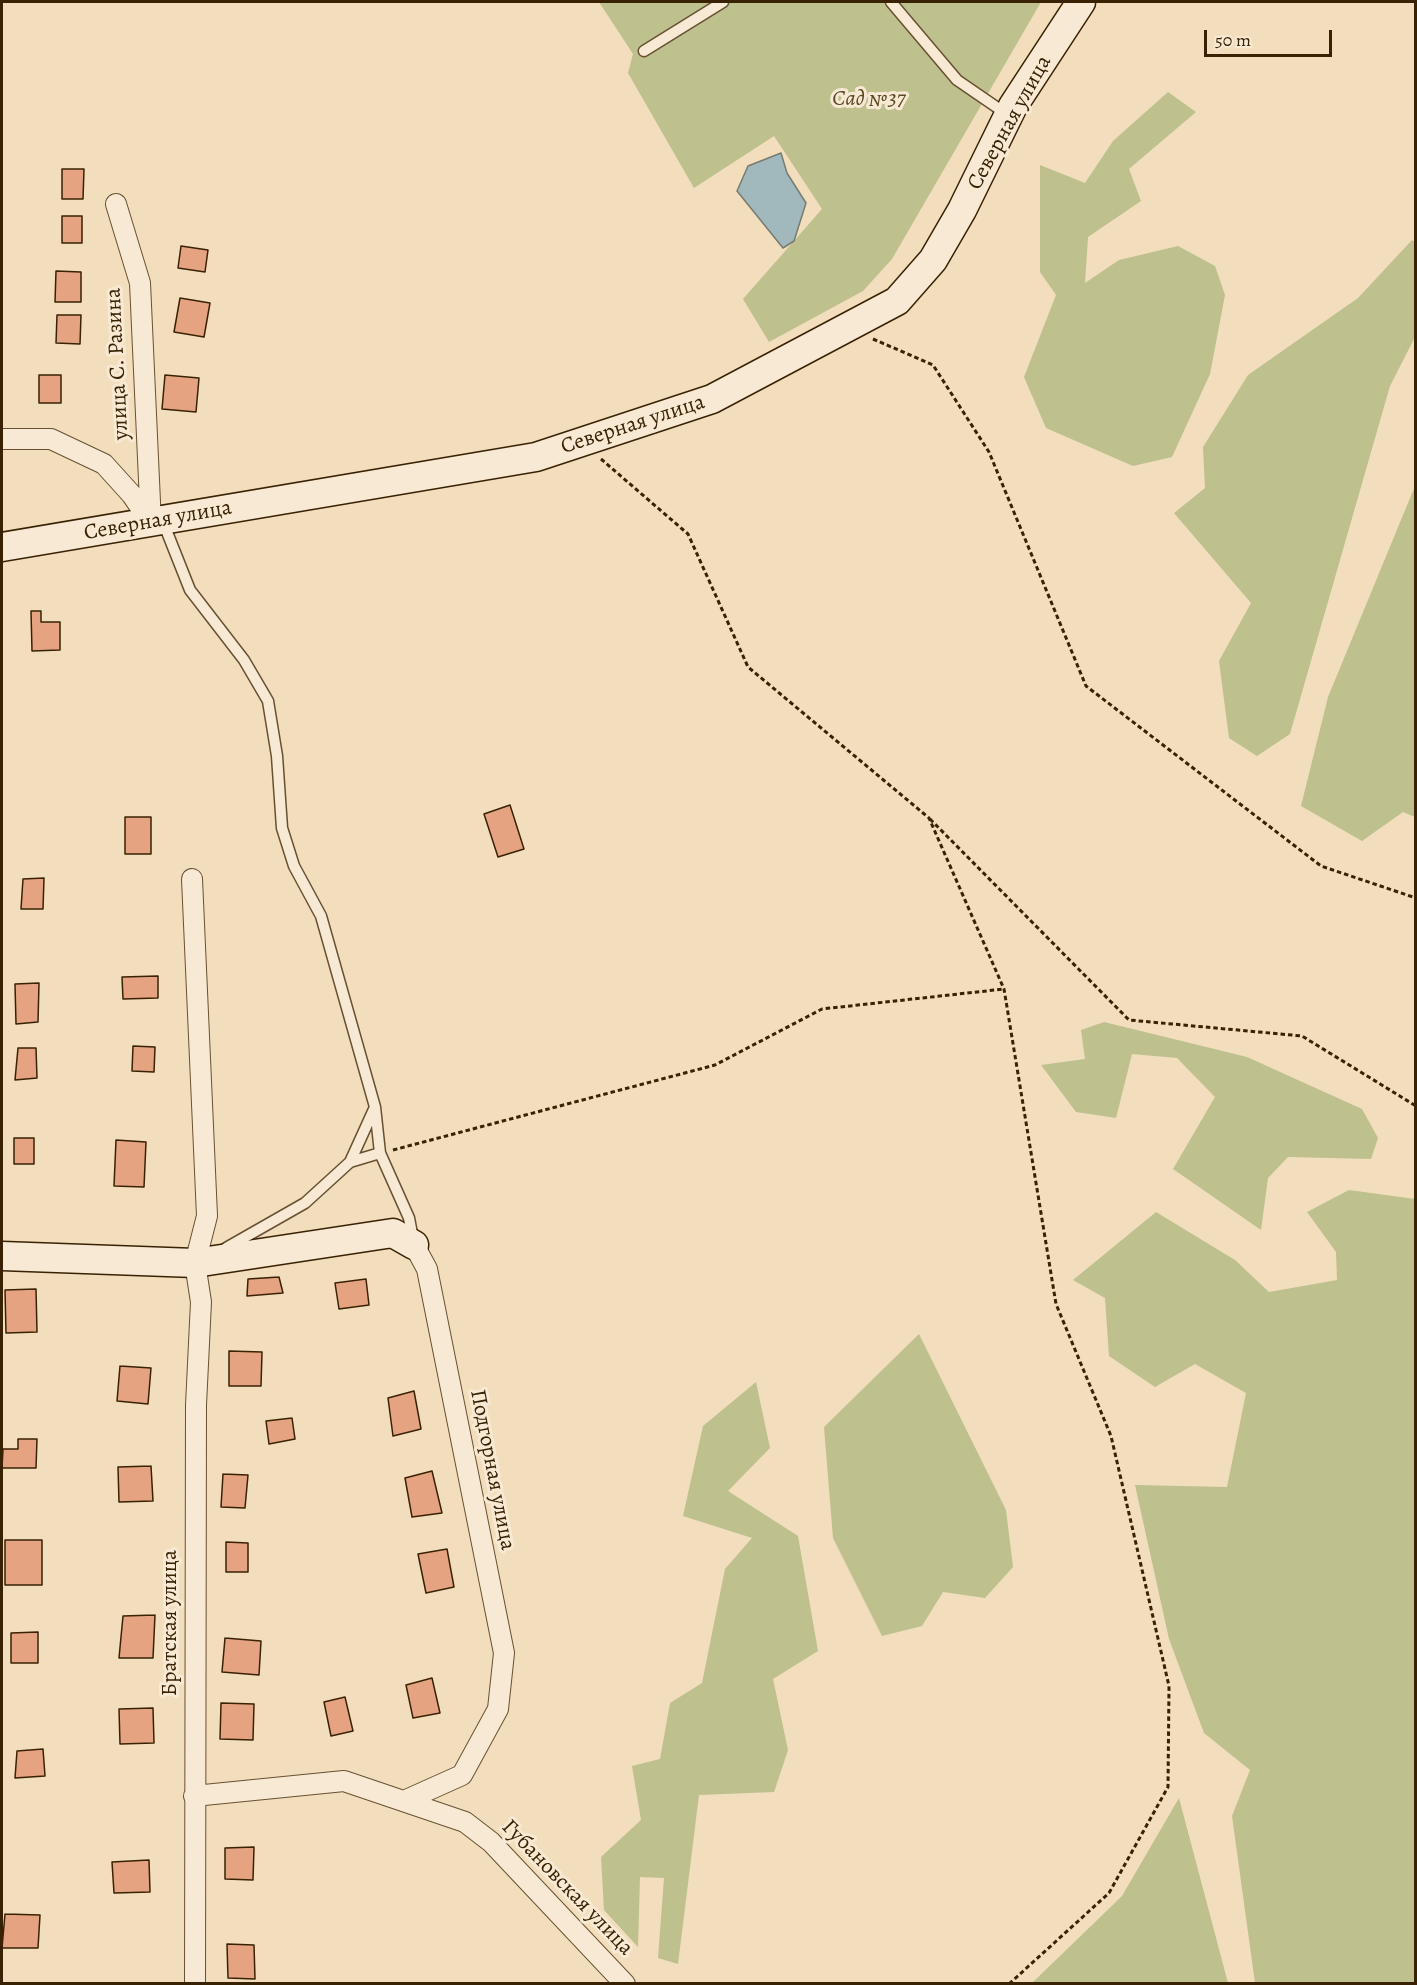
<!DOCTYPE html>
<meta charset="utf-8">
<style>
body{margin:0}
#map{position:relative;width:1417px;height:1985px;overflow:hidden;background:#f2ddbc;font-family:Alegreya,serif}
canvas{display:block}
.frame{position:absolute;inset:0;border:3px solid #392204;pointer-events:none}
.scale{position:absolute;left:1204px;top:30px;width:128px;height:27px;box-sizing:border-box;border:3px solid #392204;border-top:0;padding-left:8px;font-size:18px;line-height:21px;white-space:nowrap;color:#392204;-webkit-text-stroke:4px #f7e9d3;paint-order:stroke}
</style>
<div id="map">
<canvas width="1417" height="1985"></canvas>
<div class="frame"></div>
<div class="scale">50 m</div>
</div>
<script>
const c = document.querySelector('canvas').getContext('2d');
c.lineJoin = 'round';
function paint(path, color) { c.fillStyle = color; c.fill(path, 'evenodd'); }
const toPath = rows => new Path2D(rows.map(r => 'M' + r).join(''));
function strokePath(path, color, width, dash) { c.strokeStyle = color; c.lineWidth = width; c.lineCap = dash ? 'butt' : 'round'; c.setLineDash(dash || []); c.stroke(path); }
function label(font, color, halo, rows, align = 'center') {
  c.font = font + ' Alegreya,serif'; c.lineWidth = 6; c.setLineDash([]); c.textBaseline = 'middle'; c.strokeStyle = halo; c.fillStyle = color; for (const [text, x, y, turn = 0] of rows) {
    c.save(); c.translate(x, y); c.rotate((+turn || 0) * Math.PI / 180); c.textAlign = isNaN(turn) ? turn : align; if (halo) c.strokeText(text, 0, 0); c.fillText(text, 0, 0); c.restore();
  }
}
paint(toPath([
 [599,2,1041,2,892,259,863,291,769,342,743,299,822,209,774,136,694,188,628,73,633,54],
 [1168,92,1196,112,1129,169,1141,201,1088,237,1085,283,1119,260,1178,246,1215,266,1225,295,1210,374,1172,457,1133,466,1046,428,1024,377,1056,295,1040,272,1040,165,1085,183,1113,141],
 [1412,240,1416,243,1415,337,1390,386,1290,734,1257,756,1229,738,1219,661,1251,603,1174,513,1205,488,1203,447,1248,375,1358,298],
 [1415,486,1415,817,1403,812,1362,841,1301,806,1328,697],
 [1104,1022,1247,1057,1362,1109,1378,1138,1371,1159,1288,1157,1268,1178,1261,1230,1173,1169,1215,1097,1177,1058,1132,1054,1116,1118,1076,1112,1041,1065,1085,1059,1081,1030],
 [1349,1190,1415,1199,1415,1983,1255,1983,1232,1816,1250,1770,1204,1733,1169,1639,1135,1485,1227,1487,1246,1393,1195,1364,1155,1387,1109,1356,1105,1298,1073,1280,1156,1212,1235,1260,1269,1292,1337,1280,1336,1252,1307,1212],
 [919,1334,1006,1510,1013,1567,985,1598,943,1592,922,1626,882,1636,833,1538,824,1427],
 [756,1382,770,1448,728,1491,798,1536,818,1651,773,1679,788,1750,774,1792,699,1795,678,1964,658,1958,664,1878,640,1877,638,1947,604,1910,601,1857,641,1820,632,1766,660,1759,670,1703,702,1683,725,1569,752,1538,683,1516,703,1426],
 [1179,1798,1228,1983,1032,1983,1122,1896]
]), '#bec08e');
const water = toPath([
 [781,153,787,173,806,203,794,241,783,248,737,191,748,166,781,153]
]);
paint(water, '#a1b8bc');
strokePath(water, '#777c72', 1.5);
const building = toPath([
 [62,169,84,169,83,199,62,199,62,169],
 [62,216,82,216,82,243,62,243,62,216],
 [181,246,208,250,205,272,178,268,181,246],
 [56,271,81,272,81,302,55,302,56,271],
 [180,298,210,303,204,337,174,332,180,298],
 [57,315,81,315,80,344,56,343,57,315],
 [39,375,61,375,61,403,39,403,39,375],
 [165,375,199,378,196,412,162,409,165,375],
 [31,611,41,611,41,622,60,622,60,650,32,651,31,611],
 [510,805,524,849,498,857,484,814,510,805],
 [125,817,151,817,151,854,125,854,125,817],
 [44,878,43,909,21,909,23,879,44,878],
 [158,976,158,998,123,999,122,977,158,976],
 [39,983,38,1022,16,1024,15,984,39,983],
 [133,1046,155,1047,154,1072,132,1071,133,1046],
 [18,1048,36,1048,37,1078,15,1080,18,1048],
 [14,1138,34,1138,34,1164,14,1164,14,1138],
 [116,1140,146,1142,144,1187,114,1186,116,1140],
 [279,1277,283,1293,247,1296,248,1279,279,1277],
 [366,1279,369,1305,339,1309,335,1283,366,1279],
 [36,1289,37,1332,6,1333,5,1290,36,1289],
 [229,1351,262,1352,261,1386,229,1386,229,1351],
 [120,1366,151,1368,148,1404,117,1401,120,1366],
 [414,1391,421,1429,393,1436,388,1398,414,1391],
 [292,1418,295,1439,269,1444,266,1421,292,1418],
 [18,1439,37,1439,36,1468,2,1468,3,1449,18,1449,18,1439],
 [151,1466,153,1501,119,1502,118,1467,151,1466],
 [432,1471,442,1513,412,1517,405,1478,432,1471],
 [223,1474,248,1475,245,1508,221,1507,223,1474],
 [5,1540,42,1540,42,1585,5,1585,5,1540],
 [226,1542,248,1543,248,1572,226,1572,226,1542],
 [447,1549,454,1587,426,1593,418,1554,447,1549],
 [155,1615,153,1658,119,1658,123,1616,155,1615],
 [38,1632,38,1663,11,1663,11,1633,38,1632],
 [225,1638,261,1641,259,1675,222,1672,225,1638],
 [432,1678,440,1713,413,1718,406,1685,432,1678],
 [345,1697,353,1731,331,1736,324,1702,345,1697],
 [221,1703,254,1704,253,1740,220,1739,221,1703],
 [153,1708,154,1743,120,1744,119,1709,153,1708],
 [43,1749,45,1776,15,1778,17,1751,43,1749],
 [254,1847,253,1880,225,1879,225,1848,254,1847],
 [149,1860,150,1892,114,1893,112,1862,149,1860],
 [5,1914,40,1915,38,1948,2,1948,5,1914],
 [227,1944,254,1945,255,1979,228,1978,227,1944]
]);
paint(building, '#e5a382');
strokePath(building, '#392204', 1.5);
const lane = toPath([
 [891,2,957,80,1008,115],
 [644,51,723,2],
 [163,522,190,590,244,660,268,701,277,756,282,828,294,866,321,916,375,1107,380,1153,409,1218,413,1239],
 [350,1162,380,1153],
 [226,1248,305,1203,350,1162,375,1107]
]);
const street = toPath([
 [116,204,140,283,151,524],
 [2,439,51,439,104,464,132,495,151,523],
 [192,879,207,1216,195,1263,201,1302,196,1405,195,1984],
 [194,1796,344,1781,465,1822,491,1842,625,1984],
 [404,1801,462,1775,498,1709,504,1653,427,1269,414,1245]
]);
const secondary = toPath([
 [2,547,536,457,712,399,897,301,933,260,962,210,1013,106,1081,2],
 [2,1256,195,1263,393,1233,414,1245]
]);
strokePath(lane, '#675132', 13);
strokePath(street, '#675132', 22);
strokePath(secondary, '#392204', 31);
strokePath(toPath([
 [873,339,933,365,989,452,1086,686,1321,866,1416,898],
 [601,459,688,534,748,667,929,818,1004,989,1056,1304,1111,1436,1169,1686,1168,1787,1109,1893,1009,1984],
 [930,819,1129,1020,1302,1036,1416,1106],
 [393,1150,715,1065,822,1009,1004,989]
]), '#392204', 3, [4.5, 3]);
strokePath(lane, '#f7e9d3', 10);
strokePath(street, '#f7e9d3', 20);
strokePath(secondary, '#f7e9d3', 28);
label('italic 22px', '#5a4a26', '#f7e9d3', [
 ["Сад №37",869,100]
]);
label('22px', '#392204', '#f7e9d3', [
 ["Северная улица",1010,123,-61],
 ["улица С. Разина",118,364,-93],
 ["Северная улица",633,425,-18],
 ["Северная улица",158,521,-10],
 ["Подгорная улица",492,1470,79],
 ["Братская улица",171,1623,-90],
 ["Губановская улица",567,1888,46]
]);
</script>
